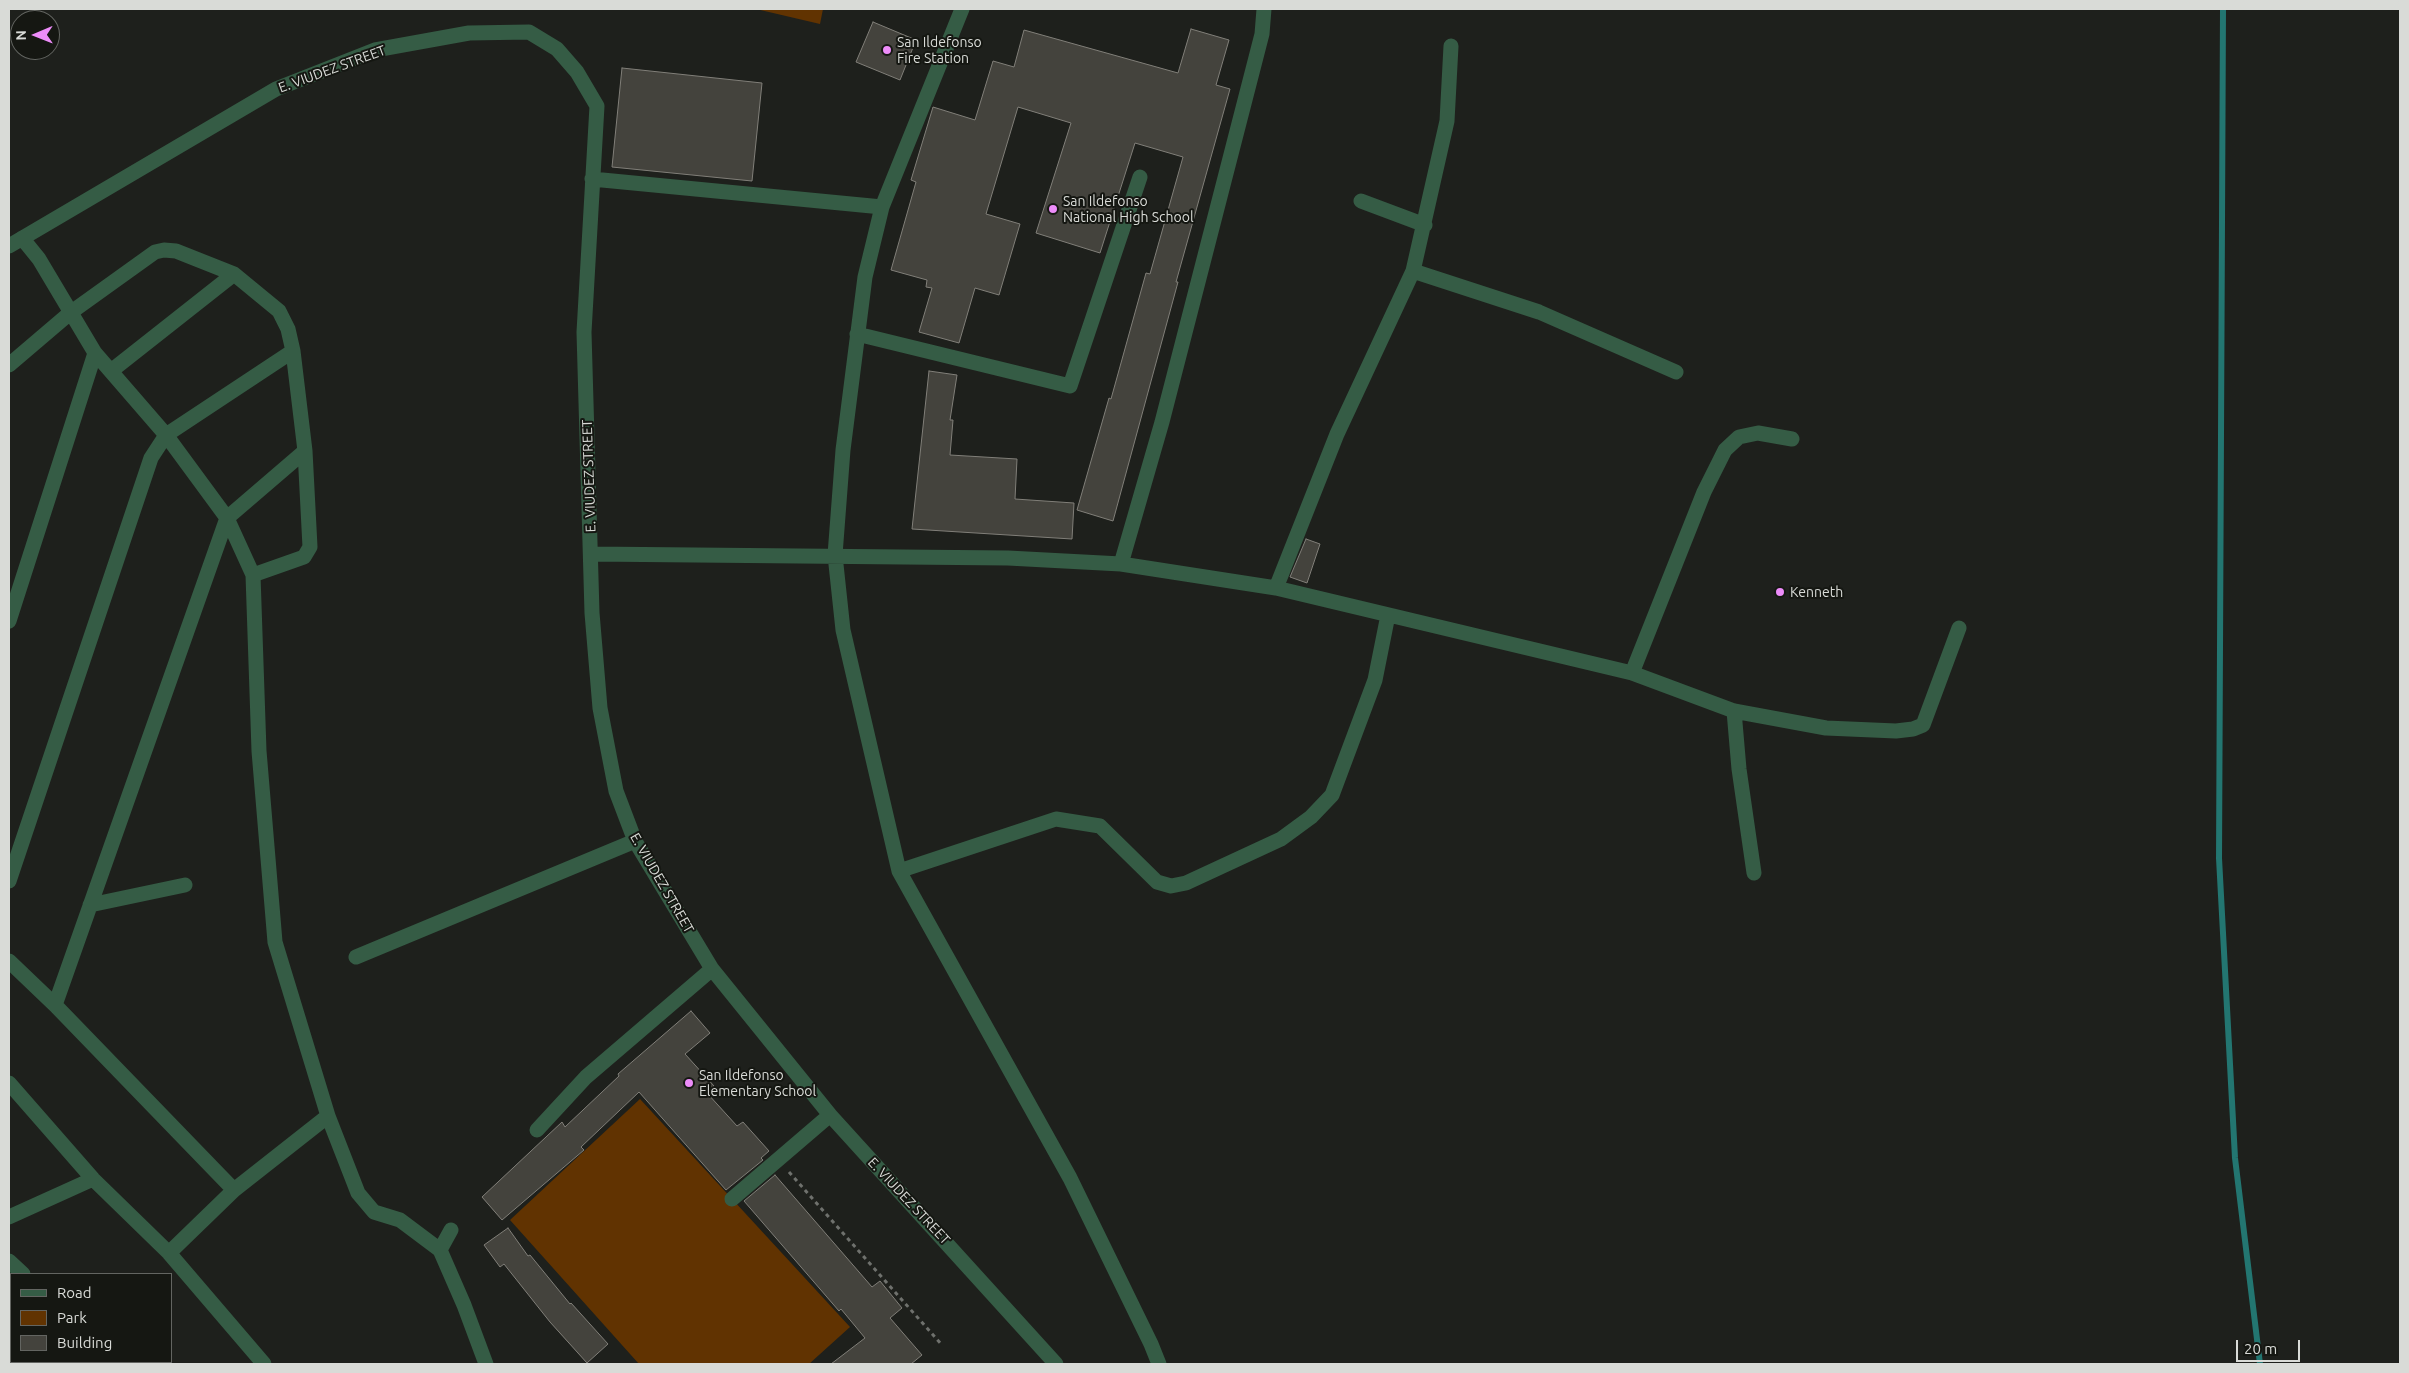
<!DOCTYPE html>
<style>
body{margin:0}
#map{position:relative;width:2409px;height:1373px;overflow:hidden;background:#1e201c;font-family:Ubuntu,sans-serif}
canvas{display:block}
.frame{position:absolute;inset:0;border:10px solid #d9dbd7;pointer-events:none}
.legend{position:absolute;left:10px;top:1273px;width:162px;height:90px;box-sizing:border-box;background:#151712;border:1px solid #636561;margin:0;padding:6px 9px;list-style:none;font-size:15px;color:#d9dbd7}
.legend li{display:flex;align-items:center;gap:10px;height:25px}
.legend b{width:25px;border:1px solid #636561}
.north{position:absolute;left:10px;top:10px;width:50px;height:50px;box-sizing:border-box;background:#151712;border:1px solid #636561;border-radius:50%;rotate:269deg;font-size:14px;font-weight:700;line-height:20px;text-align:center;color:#d9dbd7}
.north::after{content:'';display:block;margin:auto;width:18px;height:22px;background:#ed8cf9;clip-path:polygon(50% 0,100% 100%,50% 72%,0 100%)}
.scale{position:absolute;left:2236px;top:1340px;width:64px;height:22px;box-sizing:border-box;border:2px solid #d9dbd7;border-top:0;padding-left:6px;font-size:15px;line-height:18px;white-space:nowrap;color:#d9dbd7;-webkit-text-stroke:4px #151712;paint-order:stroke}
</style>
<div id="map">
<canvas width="2409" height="1373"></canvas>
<div class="frame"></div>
<ul class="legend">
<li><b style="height:6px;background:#355c45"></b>Road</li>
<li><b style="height:14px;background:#613301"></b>Park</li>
<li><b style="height:14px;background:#44433d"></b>Building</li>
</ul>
<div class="north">N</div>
<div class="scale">20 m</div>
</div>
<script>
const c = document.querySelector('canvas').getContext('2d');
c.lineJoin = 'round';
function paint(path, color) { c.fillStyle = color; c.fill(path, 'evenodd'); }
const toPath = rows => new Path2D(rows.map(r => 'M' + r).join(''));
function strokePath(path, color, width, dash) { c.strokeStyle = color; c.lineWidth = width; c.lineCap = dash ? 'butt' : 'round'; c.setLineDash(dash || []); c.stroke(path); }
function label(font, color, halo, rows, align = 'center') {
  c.font = font + ' Ubuntu,sans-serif'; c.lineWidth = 4; c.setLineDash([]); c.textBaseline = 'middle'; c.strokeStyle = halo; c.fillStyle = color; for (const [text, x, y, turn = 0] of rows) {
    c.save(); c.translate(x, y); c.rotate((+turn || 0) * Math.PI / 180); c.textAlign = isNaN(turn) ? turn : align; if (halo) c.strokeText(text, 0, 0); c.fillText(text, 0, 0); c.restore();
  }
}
paint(toPath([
 [756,9,823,9,820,24],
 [640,1099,850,1327,809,1364,639,1364,510,1220]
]), '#613301');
strokePath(toPath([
 [2223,9,2219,858,2235,1158,2260,1364]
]), '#237671', 6);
const building = toPath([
 [873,22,916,40,900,80,856,62,873,22],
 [1191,29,1229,40,1216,85,1230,89,1176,282,1178,282,1113,521,1077,510,1109,398,1111,399,1146,273,1150,274,1183,157,1135,143,1100,253,1036,233,1071,123,1018,107,986,214,1020,224,999,295,975,288,959,343,919,332,932,288,926,287,927,280,891,270,916,182,911,180,933,107,975,120,993,61,1014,67,1024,30,1178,73,1191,29],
 [622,68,762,83,752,181,612,167,622,68],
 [929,371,957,375,950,420,953,420,950,455,1017,459,1015,499,1074,503,1072,539,912,529,929,371],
 [1306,539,1320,544,1307,583,1290,577,1306,539],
 [691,1011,710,1033,685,1054,714,1086,707,1093,737,1126,743,1122,769,1151,761,1158,763,1160,726,1190,639,1092,581,1147,584,1150,502,1220,482,1197,562,1122,565,1127,619,1076,618,1074,691,1011],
 [775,1175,872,1287,880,1281,902,1308,890,1318,922,1355,911,1364,831,1364,865,1338,841,1309,839,1311,744,1201,775,1175],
 [508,1228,528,1256,530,1255,570,1304,571,1303,608,1344,587,1363,550,1322,504,1264,500,1267,484,1245,508,1228]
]);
paint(building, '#44433d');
strokePath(building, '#817f79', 1);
strokePath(toPath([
 [789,1172,941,1344]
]), '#6f716d', 3, [4, 4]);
strokePath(toPath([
 [962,9,882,207,865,277,843,450,835,555,843,630,899,871,1070,1178,1151,1344,1159,1364],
 [592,179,882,207],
 [1361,201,1425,225],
 [22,238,39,259,95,353,166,435,227,518,253,575,259,751,275,942,328,1116,358,1193,374,1212,400,1220,440,1250,464,1305,486,1364],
 [9,246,276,89,375,50,469,33,529,32,557,49,577,72,597,106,584,332,592,613,600,708,616,791,635,841,712,969,830,1115,1056,1364],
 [1413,271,1539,312,1676,372],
 [857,334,1070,386,1140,177],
 [9,365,70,313,155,252,164,250,176,251,234,274,279,311,288,329,293,351,305,451,310,547,304,557,253,575],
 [111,371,234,274],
 [591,554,1008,558,1121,564,1276,588,1632,673,1734,711,1826,728,1896,731,1913,729,1923,725,1959,628],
 [1121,564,1162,422,1262,34,1264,9],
 [1276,588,1337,434,1413,271,1447,121,1451,46],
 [9,621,95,353],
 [1632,673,1704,492,1725,450,1739,437,1758,433,1792,439],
 [1734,711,1739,769,1754,873],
 [899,871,1056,819,1100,826,1157,882,1171,886,1186,883,1281,839,1311,817,1332,795,1375,680,1388,615],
 [9,881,151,458,166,435,293,351],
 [90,905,185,885],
 [356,957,635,841],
 [9,961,55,1005,234,1190],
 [55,1005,227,518,305,451],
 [9,1083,93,1179,169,1253,264,1364],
 [537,1130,586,1077,712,969],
 [732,1199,830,1115],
 [9,1217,93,1179],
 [440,1250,451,1230],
 [169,1253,234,1190,328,1116],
 [9,1261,23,1274],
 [122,1362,125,1364]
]), '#355c45', 15);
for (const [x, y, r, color] of [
 [887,50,5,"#ed8cf9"],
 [1053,209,5,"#ed8cf9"],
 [1780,592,5,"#ed8cf9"],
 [689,1083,5,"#ed8cf9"]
]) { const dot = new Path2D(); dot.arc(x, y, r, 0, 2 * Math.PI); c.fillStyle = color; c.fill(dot); strokePath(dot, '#151712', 2); }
label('14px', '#d9dbd7', '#151712', [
 ["San Ildefonso",897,42],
 ["Fire Station",897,58],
 ["San Ildefonso",1063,201],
 ["National High School",1063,217],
 ["Kenneth",1790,592],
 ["San Ildefonso",699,1075],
 ["Elementary School",699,1091]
], 'left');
label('14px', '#d9dbd7', '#151712', [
 ["E. VIUDEZ STREET",332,69,-20],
 ["E. VIUDEZ STREET",589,476,-92],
 ["E. VIUDEZ STREET",662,883,60],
 ["E. VIUDEZ STREET",909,1201,47]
]);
</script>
